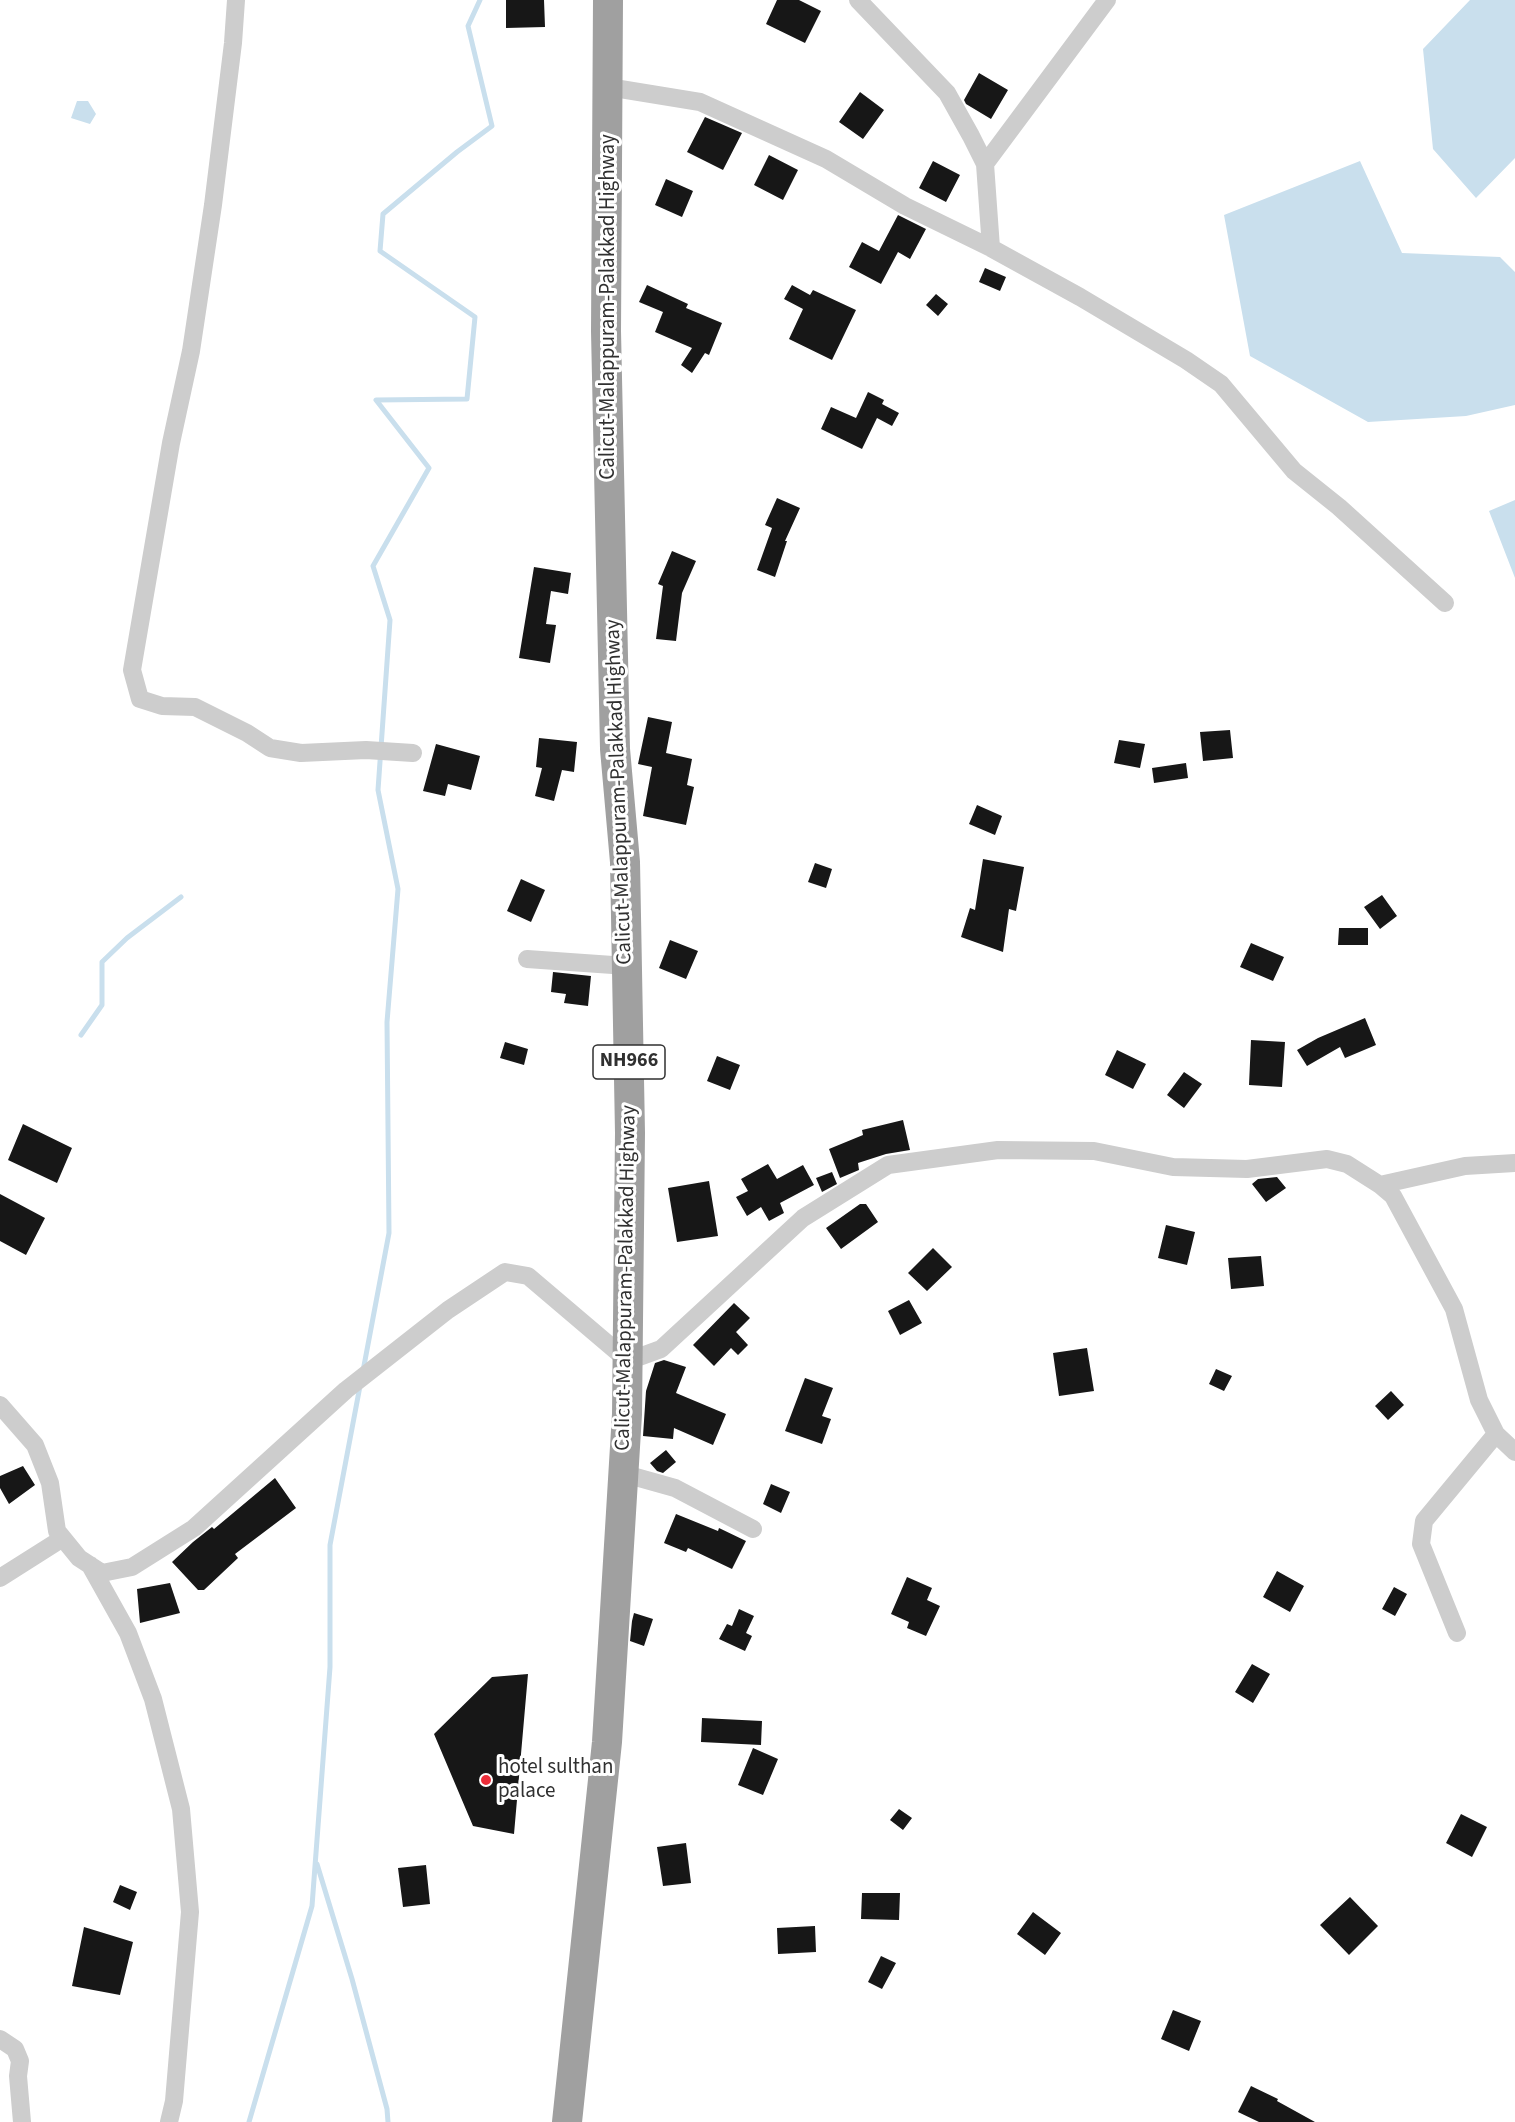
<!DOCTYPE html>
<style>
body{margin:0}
canvas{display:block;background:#fff}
</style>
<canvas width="1515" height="2122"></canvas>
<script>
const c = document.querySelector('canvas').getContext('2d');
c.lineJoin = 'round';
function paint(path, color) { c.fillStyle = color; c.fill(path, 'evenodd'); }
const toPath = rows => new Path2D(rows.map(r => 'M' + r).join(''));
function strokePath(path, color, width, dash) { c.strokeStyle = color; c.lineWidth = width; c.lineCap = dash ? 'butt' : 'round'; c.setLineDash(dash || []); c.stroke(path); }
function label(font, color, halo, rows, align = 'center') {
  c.font = font + ' "Source Sans 3",sans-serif'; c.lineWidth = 6; c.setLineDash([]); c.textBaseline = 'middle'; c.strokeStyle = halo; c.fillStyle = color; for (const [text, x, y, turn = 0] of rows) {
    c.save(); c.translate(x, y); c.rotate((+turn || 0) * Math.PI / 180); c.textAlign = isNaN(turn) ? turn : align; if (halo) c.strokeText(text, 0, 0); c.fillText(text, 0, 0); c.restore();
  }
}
paint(toPath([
 [1470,0,1515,0,1515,158,1476,198,1433,149,1423,49],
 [77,101,88,101,96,114,90,124,71,118],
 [1360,161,1402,253,1500,257,1515,272,1515,405,1466,416,1368,422,1250,356,1224,215],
 [1515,500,1515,578,1489,511]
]), '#c9dfed');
strokePath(toPath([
 [81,1035,102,1005,102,962,127,938,181,897],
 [363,1371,389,1233,387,1022,398,889,378,790,390,620,373,566,429,468,376,400,467,399,475,317,380,251,383,214,457,152,492,126,468,26,480,0],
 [317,1864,352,1979,387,2109,388,2122],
 [249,2122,312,1906,330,1667,330,1545,360,1386]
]), '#c9dfed', 5);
paint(toPath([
 [506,0,544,0,545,27,506,28],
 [777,0,799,0,821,11,805,43,766,24],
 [979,73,1008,90,991,119,966,104,964,100],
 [860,92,884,110,863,139,839,122],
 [705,117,742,133,723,170,687,152],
 [769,155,798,170,783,200,754,185],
 [933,161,960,175,946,202,919,188],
 [666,179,693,191,682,217,655,205],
 [898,215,926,229,910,259,898,252,881,284,849,267,862,242,879,251],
 [985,268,1006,277,1000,291,979,282],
 [647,285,688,304,686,308,722,323,709,355,705,353,692,373,681,365,692,348,655,332,663,312,639,302],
 [792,285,810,295,813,290,856,310,832,360,789,339,803,309,784,299],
 [936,294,948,304,938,316,926,305],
 [868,392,884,400,882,404,899,413,892,426,877,418,862,449,821,429,831,407,856,418],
 [777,498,800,508,785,541,787,541,775,577,757,570,772,528,765,525],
 [672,551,696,561,682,593,676,641,656,639,663,586,658,584],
 [534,567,571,573,568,594,551,591,546,624,556,625,550,663,519,658],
 [648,717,672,722,666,753,692,759,687,785,694,787,686,825,643,816,652,767,638,764],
 [1230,730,1233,758,1203,761,1200,732],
 [539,738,577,742,574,772,562,770,554,801,535,796,542,768,536,767],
 [1119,740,1145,744,1140,768,1114,763],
 [436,744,480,756,471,790,448,784,445,796,423,791],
 [1186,763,1188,778,1154,783,1152,768],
 [977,805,1002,816,995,835,969,824],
 [983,859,1024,867,1016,911,1009,909,1003,952,961,937,970,908,975,910],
 [815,863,832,869,826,888,808,882],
 [521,879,545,890,531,922,507,911],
 [1382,895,1397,916,1380,929,1364,907],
 [1339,928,1368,928,1368,945,1338,945],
 [670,940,698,951,686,979,659,968],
 [1251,943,1284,957,1273,981,1240,967],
 [553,972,591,976,588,1006,564,1003,566,994,551,992],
 [1365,1018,1376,1045,1345,1058,1340,1047,1307,1066,1297,1050,1318,1038],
 [1251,1040,1285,1042,1282,1087,1249,1085],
 [505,1042,528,1049,524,1065,500,1058],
 [1117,1050,1146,1064,1133,1089,1105,1075],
 [717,1056,740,1065,730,1090,707,1081],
 [1184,1072,1202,1084,1184,1108,1167,1095],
 [903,1120,910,1150,886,1154,858,1163,859,1170,840,1178,829,1149,863,1135,862,1130],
 [23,1124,72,1148,57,1183,8,1160],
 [768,1164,777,1179,803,1165,814,1185,780,1203,784,1213,769,1221,761,1207,747,1216,736,1197,748,1191,741,1179],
 [832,1172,837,1184,822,1192,816,1178],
 [1277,1177,1286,1188,1266,1202,1252,1184,1258,1179],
 [709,1181,718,1236,677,1242,668,1188],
 [0,1194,45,1218,26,1255,0,1241],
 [860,1204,866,1204,878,1222,841,1249,826,1228],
 [1166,1225,1195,1232,1187,1265,1158,1258],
 [933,1248,952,1267,927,1291,908,1273],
 [1261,1256,1264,1286,1231,1289,1228,1258],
 [909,1300,922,1323,900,1335,888,1311],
 [734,1303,750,1318,736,1332,748,1345,738,1355,731,1348,714,1366,693,1345],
 [1087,1348,1094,1391,1059,1396,1053,1353],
 [664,1360,686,1367,676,1393,726,1414,713,1445,674,1428,673,1439,643,1436,646,1391,655,1363],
 [1216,1369,1232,1376,1224,1391,1209,1384],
 [805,1378,833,1388,822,1416,831,1419,822,1444,785,1431],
 [1391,1391,1404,1405,1388,1420,1375,1406],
 [666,1450,676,1462,663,1473,657,1471,650,1463],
 [23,1466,35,1485,9,1504,0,1488,0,1476],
 [275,1478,296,1508,235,1554,238,1558,204,1590,198,1590,172,1562,193,1542,212,1527,214,1529],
 [771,1484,790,1492,781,1513,763,1504],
 [676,1514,718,1531,719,1528,746,1541,732,1569,688,1548,686,1552,664,1543],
 [1277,1571,1304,1586,1290,1612,1263,1597],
 [907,1577,932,1588,927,1600,940,1606,926,1636,907,1628,909,1622,891,1614],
 [170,1583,180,1613,140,1623,137,1589],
 [1394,1587,1407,1594,1395,1616,1382,1609],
 [739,1609,754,1616,746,1633,752,1636,745,1651,719,1639,727,1624,732,1626],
 [634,1613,653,1619,644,1646,630,1641,632,1621],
 [1252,1664,1270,1674,1253,1703,1235,1692],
 [528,1674,514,1834,473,1826,434,1734,492,1677],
 [702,1718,762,1721,761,1745,701,1742],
 [753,1748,778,1759,763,1795,738,1785],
 [899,1809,912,1818,903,1830,890,1820],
 [1461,1814,1487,1827,1472,1857,1446,1843],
 [686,1843,691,1883,663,1886,657,1847],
 [426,1865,430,1904,403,1907,398,1868],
 [120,1885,137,1892,130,1910,113,1902],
 [862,1893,900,1893,899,1920,861,1919],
 [1350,1897,1378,1926,1349,1955,1320,1925],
 [1033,1912,1061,1933,1045,1955,1017,1934],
 [815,1926,816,1952,778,1954,777,1928],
 [84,1927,133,1942,120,1995,72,1986],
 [881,1956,896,1963,882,1989,868,1982],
 [1173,2010,1201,2021,1189,2051,1161,2039],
 [1251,2086,1278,2099,1277,2101,1315,2122,1259,2122,1238,2112]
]), '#171717');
strokePath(toPath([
 [236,0,233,43,213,205,191,351,171,443,132,670,140,699,162,706,195,707,247,733,270,748,301,753,366,750,413,753],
 [858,0,947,93,971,136,985,164,991,248],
 [608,87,700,102,826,159,905,206,991,248,1080,297,1186,360,1221,384,1294,471,1339,507,1445,603],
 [985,164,1107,0],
 [527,959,627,966],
 [1380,1185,1465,1166,1515,1163],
 [0,1405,35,1445,50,1483,57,1531,79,1558,102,1573,132,1567,194,1528,346,1390,448,1310,505,1272,528,1276,628,1361,661,1349,803,1218,888,1165,998,1150,1094,1151,1173,1167,1247,1169,1327,1159,1347,1164,1380,1185,1393,1196,1454,1309,1479,1400,1496,1434,1515,1452],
 [625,1474,675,1488,753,1529],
 [90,1565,128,1633,153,1699,181,1809,190,1912,174,2101,169,2122],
 [0,1578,63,1538],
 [1457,1633,1421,1544,1424,1521,1496,1434],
 [0,2039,15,2049,20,2061,18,2076,22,2122]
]), '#cdcdcd', 18);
strokePath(toPath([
 [567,2122,607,1742,627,1414,630,1133,625,862,615,749,606,331,608,0]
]), '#a0a0a0', 30);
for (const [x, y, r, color] of [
 [486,1780,6,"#eb2d39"]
]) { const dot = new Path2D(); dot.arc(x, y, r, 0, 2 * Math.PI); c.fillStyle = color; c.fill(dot); strokePath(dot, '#fff', 2); }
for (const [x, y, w] of [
 [629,1062,72]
]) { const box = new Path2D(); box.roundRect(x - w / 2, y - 17, w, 34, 4.5); c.fillStyle = '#fff'; c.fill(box); strokePath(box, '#303030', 1.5); }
label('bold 20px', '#303030', null, [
 ["NH966",629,1062]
]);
label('21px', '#303030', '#fff', [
 ["Calicut-Malappuram-Palakkad Highway",609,307,-90],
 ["Calicut-Malappuram-Palakkad Highway",620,792,-92],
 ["Calicut-Malappuram-Palakkad Highway",627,1278,-89]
]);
label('21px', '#303030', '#fff', [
 ["hotel sulthan",498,1768],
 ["palace",498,1792]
], 'left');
</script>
